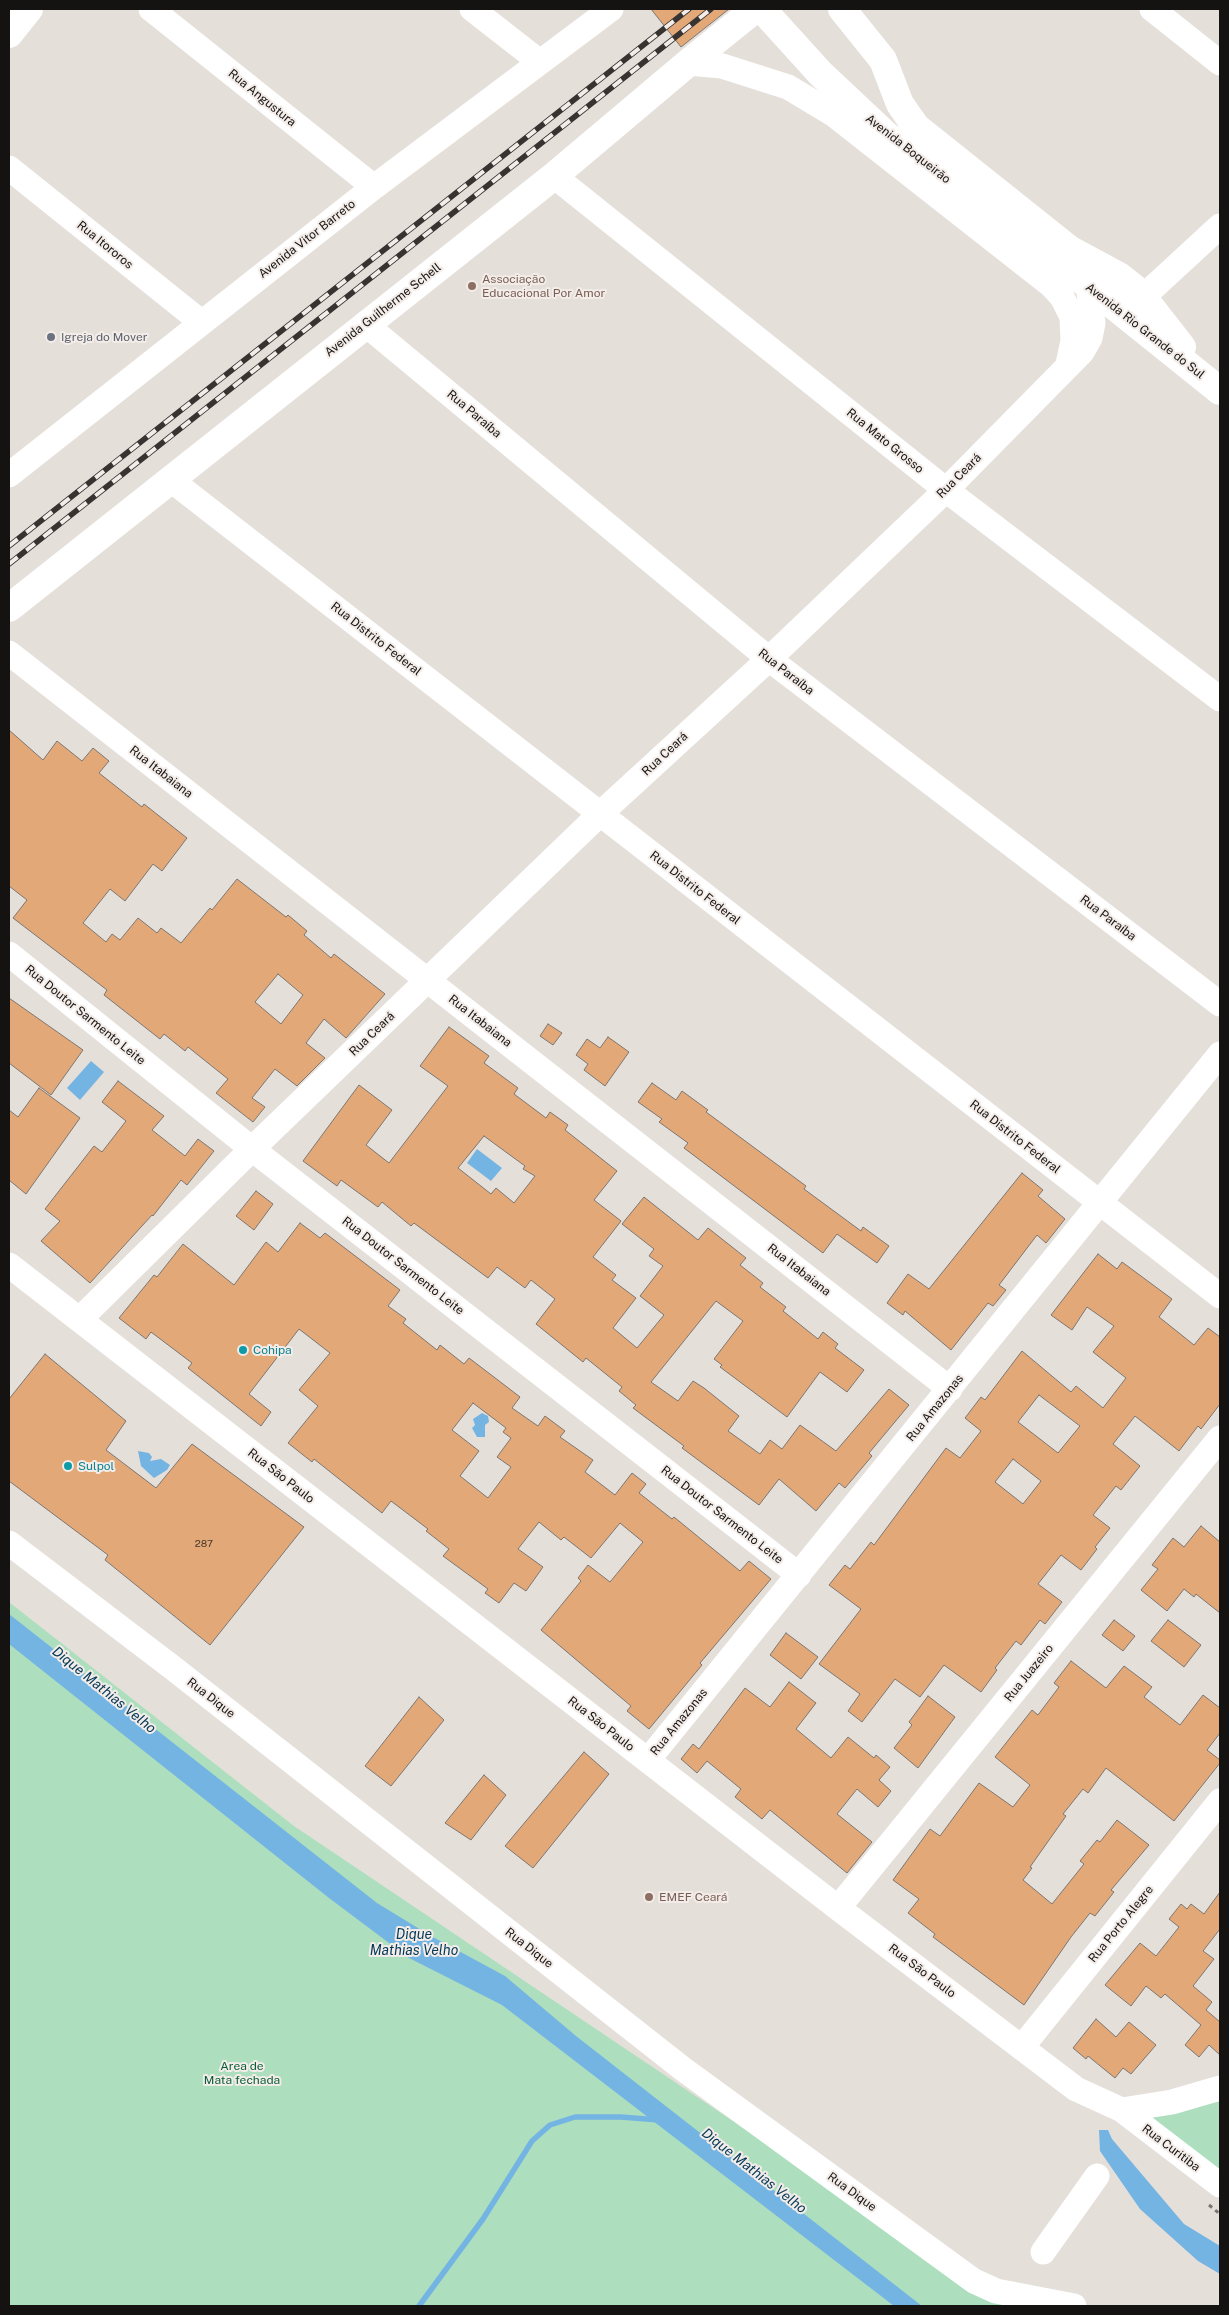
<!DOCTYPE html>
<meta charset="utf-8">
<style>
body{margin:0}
#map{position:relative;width:1229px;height:2315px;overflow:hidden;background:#e5dfda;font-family:"Public Sans",sans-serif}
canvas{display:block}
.frame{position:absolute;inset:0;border:10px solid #151311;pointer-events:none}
</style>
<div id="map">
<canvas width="1229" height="2315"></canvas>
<div class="frame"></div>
</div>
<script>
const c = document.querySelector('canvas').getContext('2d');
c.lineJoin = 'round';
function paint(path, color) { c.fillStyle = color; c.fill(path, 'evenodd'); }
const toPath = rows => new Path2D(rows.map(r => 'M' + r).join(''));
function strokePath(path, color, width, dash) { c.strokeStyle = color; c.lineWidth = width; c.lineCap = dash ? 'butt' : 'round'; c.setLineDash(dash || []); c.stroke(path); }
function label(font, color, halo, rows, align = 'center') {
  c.font = font + ' "Public Sans",sans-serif'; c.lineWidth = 4; c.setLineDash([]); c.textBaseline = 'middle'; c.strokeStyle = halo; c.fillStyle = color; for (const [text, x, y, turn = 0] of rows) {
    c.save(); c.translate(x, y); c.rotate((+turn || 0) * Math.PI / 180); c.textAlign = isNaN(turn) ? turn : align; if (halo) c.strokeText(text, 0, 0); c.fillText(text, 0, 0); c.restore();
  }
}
paint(toPath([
 [9,1602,294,1826,1008,2306,9,2306],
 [1220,2092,1220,2181,1132,2114]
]), '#addfbe');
paint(toPath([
 [91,1061,104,1072,80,1100,67,1088],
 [477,1149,502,1168,491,1181,467,1163],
 [482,1413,488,1416,489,1422,485,1425,485,1437,477,1437,472,1428,475,1425,473,1419],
 [138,1451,149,1453,152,1457,150,1461,161,1459,170,1465,167,1470,154,1478,141,1466],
 [9,1614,377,1903,431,1936,505,1976,576,2036,922,2306,894,2306,502,2005,409,1958,329,1898,9,1644],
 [1099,2130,1108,2130,1112,2139,1184,2224,1220,2246,1220,2274,1198,2261,1140,2209,1100,2151]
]), '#74b4e3');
strokePath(toPath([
 [419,2306,483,2219,532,2141,550,2125,575,2117,621,2117,659,2120]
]), '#74b4e3', 5.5);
const building = toPath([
 [651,9,729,9,681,47,651,9],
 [9,730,43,760,57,741,82,761,93,748,109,761,99,773,142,807,144,804,187,838,162,871,153,864,125,901,110,889,83,923,106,942,112,934,120,940,138,918,157,933,161,928,181,943,210,908,212,910,237,879,286,917,288,915,307,931,304,935,331,958,334,954,385,994,346,1038,324,1019,306,1043,325,1058,297,1086,275,1069,252,1098,265,1107,253,1122,216,1093,228,1079,188,1047,185,1051,164,1034,160,1039,104,995,107,990,13,918,27,900,9,886,9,730],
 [278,974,303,995,281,1024,255,1002,278,974],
 [9,998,83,1050,51,1095,9,1063,9,998],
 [548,1024,562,1033,553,1045,540,1036,548,1024],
 [449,1027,489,1056,484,1063,518,1088,514,1094,546,1118,550,1112,568,1125,565,1130,617,1171,594,1200,621,1221,593,1257,616,1275,612,1280,636,1298,613,1328,637,1348,664,1315,640,1296,663,1266,649,1256,654,1249,622,1224,644,1197,698,1240,708,1228,746,1258,740,1265,763,1283,760,1287,786,1307,783,1311,818,1339,823,1332,838,1344,835,1348,864,1370,847,1392,820,1372,787,1417,720,1367,722,1365,714,1359,743,1321,716,1301,651,1382,678,1401,693,1381,704,1388,739,1416,728,1431,760,1454,770,1440,782,1449,800,1425,836,1451,889,1389,909,1405,869,1453,872,1456,845,1488,839,1483,816,1511,779,1479,759,1505,682,1448,684,1446,633,1408,636,1405,619,1391,622,1387,586,1358,583,1362,536,1324,555,1299,531,1280,525,1288,497,1267,488,1278,414,1223,411,1226,382,1202,378,1207,341,1180,337,1186,303,1161,359,1085,392,1110,366,1145,389,1163,448,1086,420,1066,449,1027],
 [484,1136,525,1166,523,1169,535,1176,514,1203,496,1188,491,1194,458,1168,484,1136],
 [608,1037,629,1052,605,1086,584,1070,588,1064,576,1055,587,1039,600,1048,608,1037],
 [118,1081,164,1116,152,1130,185,1156,198,1139,214,1151,187,1185,181,1180,153,1216,152,1215,90,1283,41,1241,60,1221,45,1209,94,1146,102,1152,126,1121,102,1102,118,1081],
 [652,1083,676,1100,682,1091,708,1110,706,1112,806,1186,804,1189,861,1231,863,1227,889,1246,877,1263,837,1234,823,1253,684,1148,688,1143,659,1122,662,1119,638,1102,652,1083],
 [39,1088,80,1118,26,1194,9,1180,9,1110,18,1117,39,1088],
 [1022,1173,1043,1190,1038,1196,1065,1219,1046,1243,1037,1235,999,1285,1006,1290,993,1306,988,1303,951,1350,905,1311,903,1315,887,1303,908,1274,929,1289,1022,1173],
 [256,1191,273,1204,254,1230,236,1216,256,1191],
 [300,1223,320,1238,325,1233,400,1290,388,1306,406,1319,403,1323,437,1350,440,1345,464,1364,469,1358,507,1387,520,1397,512,1408,538,1426,545,1416,565,1431,560,1437,593,1460,585,1472,615,1495,632,1473,646,1484,639,1493,672,1519,674,1517,740,1571,749,1561,771,1579,700,1663,702,1665,649,1729,627,1711,631,1706,541,1630,581,1581,578,1578,588,1565,610,1582,643,1542,620,1523,591,1558,564,1537,561,1540,539,1522,518,1549,543,1567,526,1591,514,1583,499,1603,485,1593,488,1589,443,1556,449,1549,426,1531,428,1529,391,1501,382,1513,314,1459,312,1462,288,1443,318,1406,299,1390,330,1353,299,1329,249,1394,271,1412,261,1426,188,1368,192,1363,151,1332,146,1339,119,1318,154,1275,157,1277,183,1244,234,1285,266,1242,278,1252,300,1223],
 [473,1403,506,1428,503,1432,511,1438,497,1457,511,1467,488,1498,460,1476,479,1451,452,1430,473,1403],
 [1098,1254,1117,1269,1122,1262,1172,1299,1159,1317,1194,1345,1208,1328,1220,1337,1220,1404,1201,1429,1198,1426,1179,1451,1135,1416,1113,1444,1140,1466,1121,1490,1116,1486,1093,1515,1110,1528,1095,1547,1097,1549,1081,1570,1061,1555,1038,1584,1062,1602,1045,1624,1040,1620,1021,1645,1016,1641,995,1668,997,1670,981,1692,944,1665,920,1697,895,1679,862,1722,848,1711,860,1694,819,1664,861,1609,829,1585,845,1565,850,1569,871,1542,874,1545,946,1448,960,1458,981,1431,965,1418,981,1397,985,1400,1022,1351,1071,1392,1076,1386,1103,1408,1126,1378,1093,1352,1114,1326,1087,1307,1072,1330,1051,1315,1098,1254],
 [1039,1395,1080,1426,1058,1453,1018,1422,1039,1395],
 [1013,1459,1041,1481,1023,1504,995,1482,1013,1459],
 [45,1354,126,1421,106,1450,156,1488,192,1444,304,1527,210,1645,105,1560,108,1555,9,1481,9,1399,45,1354],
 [1201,1526,1220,1542,1220,1613,1196,1594,1194,1597,1184,1589,1167,1611,1141,1590,1158,1569,1152,1565,1173,1538,1184,1547,1201,1526],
 [1114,1620,1135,1636,1123,1651,1102,1635,1114,1620],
 [1168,1620,1201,1645,1184,1667,1151,1641,1168,1620],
 [786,1633,818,1657,801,1679,770,1655,786,1633],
 [1071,1661,1106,1688,1124,1666,1152,1687,1144,1697,1180,1725,1203,1695,1220,1708,1220,1733,1207,1750,1220,1760,1220,1763,1174,1821,1106,1768,1088,1793,1083,1789,1063,1814,1066,1816,1030,1867,1032,1868,1023,1880,1052,1904,1084,1864,1080,1861,1097,1840,1100,1842,1117,1820,1149,1845,1111,1890,1114,1892,1095,1916,1090,1913,1071,1937,1024,2005,933,1937,935,1934,908,1913,919,1899,893,1880,930,1829,940,1836,979,1783,1013,1807,1030,1785,995,1757,1032,1710,1038,1715,1059,1687,1054,1683,1071,1661],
 [789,1682,816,1703,796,1729,831,1758,848,1737,874,1758,876,1755,890,1767,879,1780,891,1791,878,1807,857,1789,837,1814,872,1842,847,1873,770,1810,762,1819,735,1797,741,1789,707,1761,697,1773,681,1759,693,1744,699,1749,745,1688,770,1707,789,1682],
 [928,1696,955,1717,918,1768,894,1748,912,1725,909,1722,928,1696],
 [419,1697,444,1720,391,1786,365,1766,419,1697],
 [584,1752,609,1774,533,1868,505,1846,584,1752],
 [484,1775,506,1795,471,1840,445,1823,484,1775],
 [1220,1892,1220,1929,1203,1951,1214,1959,1193,1986,1212,2002,1206,2010,1220,2022,1220,2055,1209,2045,1199,2057,1185,2045,1201,2025,1165,1994,1161,1998,1146,1986,1131,2006,1105,1985,1140,1943,1156,1956,1179,1927,1169,1919,1181,1904,1187,1909,1191,1904,1204,1914,1220,1892],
 [1096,2019,1116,2037,1129,2022,1156,2045,1131,2074,1123,2068,1115,2078,1088,2056,1086,2059,1073,2048,1096,2019]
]);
paint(building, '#e3a877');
strokePath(building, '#7b7671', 1);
strokePath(toPath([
 [1209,2205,1220,2214]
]), '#7a7673', 3, [4, 4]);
strokePath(toPath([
 [151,9,374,187],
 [472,9,540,62],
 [1152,9,1220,63],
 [688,63,722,66,788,87,833,114,1052,286,1062,297,1072,317,1073,341,1068,364],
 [9,168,201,322],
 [554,176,946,490,1220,699],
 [1125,300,1135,301,1143,297,1220,226],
 [365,324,769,659,1220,1004],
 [9,475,374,187,611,9],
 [171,480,1220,1296],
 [9,653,950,1389],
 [9,954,252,1149,799,1575],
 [9,1265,838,1908,1076,2089,1122,2110,1172,2102,1220,2088],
 [80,1319,252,1149,600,814,769,659,946,490,1082,352,1090,338,1093,323,1088,285],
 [9,1543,173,1668,683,2069,974,2281,996,2291,1074,2306],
 [648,1760,1220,1054],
 [838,1908,1220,1438],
 [1022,2047,1220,1801],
 [1122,2110,1220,2185],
 [1043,2252,1097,2176]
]), '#fff', 25);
strokePath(toPath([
 [762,9,820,73,886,135,1088,285,1220,391],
 [842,9,883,60,900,104,916,127,1069,249,1119,276,1133,287,1143,297,1182,347],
 [9,34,29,9],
 [9,608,554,176,688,63,755,9]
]), '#fff', 28);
const rail = toPath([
 [9,546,689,9],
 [9,564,711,9]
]);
strokePath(rail, '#363331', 5.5);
strokePath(rail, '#f3ece8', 4, [11]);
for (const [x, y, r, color] of [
 [472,286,5,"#8d6e63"],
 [51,337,5,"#6b7280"],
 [243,1350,5,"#0f9aa8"],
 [68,1466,5,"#0f9aa8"],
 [649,1897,5,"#8d6e63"]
]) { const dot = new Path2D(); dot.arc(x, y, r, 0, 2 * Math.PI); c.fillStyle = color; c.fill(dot); strokePath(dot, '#f3ece8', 2); }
label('10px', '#48382a', null, [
 ["287",204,1544]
]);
label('12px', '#151311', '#f3ece8', [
 ["Rua Angustura",262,98,39],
 ["Avenida Boqueirão",908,149,38],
 ["Avenida Vitor Barreto",307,239,-38],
 ["Rua Itororos",105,245,39],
 ["Avenida Guilherme Schell",383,310,-38],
 ["Avenida Rio Grande do Sul",1145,331,38],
 ["Rua Paraíba",474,414,40],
 ["Rua Mato Grosso",885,441,39],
 ["Rua Ceará",959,476,-45],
 ["Rua Distrito Federal",376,639,38],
 ["Rua Paraíba",786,672,38],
 ["Rua Ceará",665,754,-43],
 ["Rua Itabaiana",161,772,38],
 ["Rua Distrito Federal",695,888,38],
 ["Rua Paraíba",1108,918,37],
 ["Rua Doutor Sarmento Leite",85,1015,39],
 ["Rua Itabaiana",480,1021,38],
 ["Rua Ceará",372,1034,-44],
 ["Rua Distrito Federal",1015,1137,38],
 ["Rua Doutor Sarmento Leite",403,1266,38],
 ["Rua Itabaiana",799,1270,38],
 ["Rua Amazonas",935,1408,-51],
 ["Rua São Paulo",281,1476,38],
 ["Rua Doutor Sarmento Leite",722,1515,38],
 ["Rua Juazeiro",1029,1673,-51],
 ["Rua Dique",211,1698,38],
 ["Rua Amazonas",679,1722,-51],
 ["Rua São Paulo",601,1724,38],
 ["Rua Porto Alegre",1121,1924,-51],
 ["Rua Dique",529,1948,38],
 ["Rua São Paulo",922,1971,37],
 ["Rua Curitiba",1171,2148,37],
 ["Rua Dique",852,2192,36]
]);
label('12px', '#785e54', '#f3ece8', [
 ["Associação",482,279],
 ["Educacional Por Amor",482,293],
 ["EMEF Ceará",659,1897]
], 'left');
label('12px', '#5b616d', '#f3ece8', [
 ["Igreja do Mover",61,337]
], 'left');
label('12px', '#0d838f', '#f3ece8', [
 ["Cohipa",253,1350],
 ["Sulpol",78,1466]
], 'left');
label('12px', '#075e36', '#f3ece8', [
 ["Area de",242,2066],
 ["Mata fechada",242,2080]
]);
label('italic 14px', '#043958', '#f3ece8', [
 ["Dique Mathias Velho",104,1690,39],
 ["Dique",414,1935],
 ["Mathias Velho",414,1951],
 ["Dique Mathias Velho",754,2171,38]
]);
</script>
